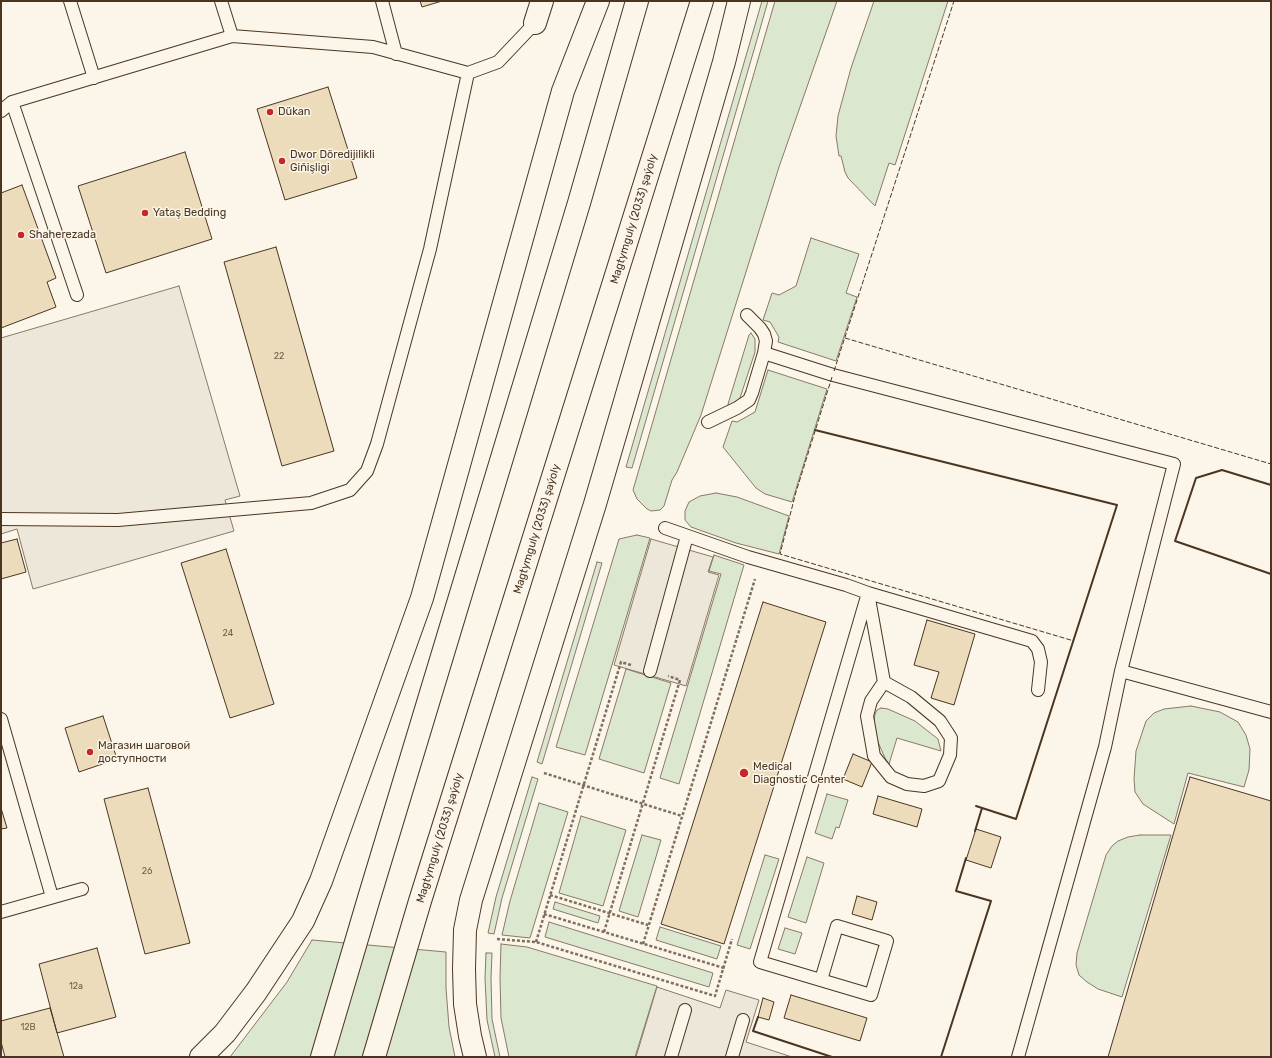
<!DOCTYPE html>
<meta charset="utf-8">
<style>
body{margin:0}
#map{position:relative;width:1272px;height:1058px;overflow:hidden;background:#fbf6e9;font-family:Rubik,sans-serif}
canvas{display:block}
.frame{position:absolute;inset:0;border:2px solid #4a3520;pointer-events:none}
</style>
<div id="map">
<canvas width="1272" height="1058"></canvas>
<div class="frame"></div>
</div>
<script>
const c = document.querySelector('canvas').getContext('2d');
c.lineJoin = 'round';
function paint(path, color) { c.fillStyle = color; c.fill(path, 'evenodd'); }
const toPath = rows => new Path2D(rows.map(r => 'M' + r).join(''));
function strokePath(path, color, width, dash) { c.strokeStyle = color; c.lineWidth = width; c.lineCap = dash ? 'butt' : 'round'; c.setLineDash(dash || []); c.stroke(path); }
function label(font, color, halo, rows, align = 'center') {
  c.font = font + ' Rubik,sans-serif'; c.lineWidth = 3; c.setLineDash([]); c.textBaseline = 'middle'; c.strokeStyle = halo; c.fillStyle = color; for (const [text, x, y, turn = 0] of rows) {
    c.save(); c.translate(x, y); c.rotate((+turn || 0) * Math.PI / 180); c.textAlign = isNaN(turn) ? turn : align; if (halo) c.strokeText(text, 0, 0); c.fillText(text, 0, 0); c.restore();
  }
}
const green = toPath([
 [762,1,768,1,756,43,632,468,626,467,762,1],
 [775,1,837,1,779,167,701,415,677,472,672,480,664,506,660,510,651,511,647,509,637,499,633,490,775,1],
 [874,1,948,1,895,165,889,163,875,206,848,178,845,172,841,156,839,156,836,136,838,116,851,68,874,1],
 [811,238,859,254,846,293,857,297,836,361,778,342,779,337,770,322,763,320,772,293,779,295,796,286,811,238],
 [751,333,755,339,755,352,740,398,729,407,728,404,749,335,751,333],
 [768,370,827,389,792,502,765,494,756,488,723,447,732,421,737,422,755,412,768,370],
 [716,493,737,497,789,516,779,554,736,543,691,527,685,520,685,511,689,502,700,496,716,493],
 [637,535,650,538,585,755,556,747,619,539,637,535],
 [714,555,744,565,679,784,660,778,721,574,709,571,714,555],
 [597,562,602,563,542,764,537,762,597,562],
 [626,669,671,683,644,773,599,759,626,669],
 [1191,706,1220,712,1238,722,1246,735,1250,749,1249,770,1244,787,1188,773,1174,824,1143,804,1135,792,1134,779,1136,751,1146,721,1154,713,1164,709,1191,706],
 [881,708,888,709,915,721,938,739,941,751,897,738,889,764,885,758,877,740,874,722,875,714,877,710,881,708],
 [532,777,538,779,502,898,494,934,488,933,496,897,532,777],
 [827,794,848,800,839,828,836,827,832,839,815,833,827,794],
 [539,803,568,812,530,938,502,935,510,901,539,803],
 [581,816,626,830,603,906,559,893,581,816],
 [642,835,661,840,638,917,619,911,642,835],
 [1140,835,1171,835,1122,997,1098,989,1087,982,1079,975,1076,965,1077,953,1106,855,1112,846,1118,841,1128,837,1140,835],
 [765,855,779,859,750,949,737,945,765,855],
 [807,857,824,863,806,923,788,917,807,857],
 [555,902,600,916,598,923,553,909,555,902],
 [549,922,713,973,709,987,545,937,549,922],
 [660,927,721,946,717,959,656,940,660,927],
 [785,928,802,933,795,954,778,949,785,928],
 [312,940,446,952,446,988,449,1027,455,1057,230,1057,287,982,312,940],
 [501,944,527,947,657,986,635,1057,509,1057,501,1018,500,978,501,944],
 [486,953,492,953,491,978,492,1019,500,1057,495,1057,487,1020,485,978,486,953]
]);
paint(green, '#dce7d0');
strokePath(green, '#887966', 1);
const parking = toPath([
 [179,286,240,496,225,500,234,531,33,589,17,529,1,534,1,338,179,286],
 [651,539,713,557,708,572,719,575,686,686,614,665,651,539],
 [657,987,720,1008,726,990,759,1000,746,1042,792,1057,636,1057,657,987]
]);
paint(parking, '#ede7d9');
strokePath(parking, '#887966', 1);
const building = toPath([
 [420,1,442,1,422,7,420,1],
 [328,87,357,178,285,200,257,109,328,87],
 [185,152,212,239,106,273,78,186,185,152],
 [22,185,56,278,47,282,56,307,1,328,1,193,22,185],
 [276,247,334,451,282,466,224,262,276,247],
 [17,539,26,572,1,579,1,543,17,539],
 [226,549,274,704,230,718,181,563,226,549],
 [763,602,826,622,724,944,661,924,763,602],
 [927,620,975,634,954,705,931,698,939,672,914,665,927,620],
 [103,716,117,759,79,772,65,728,103,716],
 [853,754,872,762,862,787,843,779,853,754],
 [1190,777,1271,801,1271,1057,1108,1057,1190,777],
 [148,788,190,943,145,954,104,799,148,788],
 [878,796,922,809,917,827,873,814,878,796],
 [1,808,7,828,1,829,1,808],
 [976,829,1001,837,991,868,966,860,976,829],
 [857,896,877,902,872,920,852,914,857,896],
 [97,948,116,1017,57,1033,39,964,97,948],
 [791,995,867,1018,860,1041,784,1018,791,995],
 [763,998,774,1002,769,1020,758,1017,763,998],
 [50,1008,64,1057,5,1057,1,1042,1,1021,50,1008]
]);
paint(building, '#ecdcbc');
strokePath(building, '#4a3520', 1);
const lane = toPath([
 [70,1,94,78],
 [221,1,232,36],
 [382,1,396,54],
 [12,102,77,295],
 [1,111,12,102,232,36,373,47,468,73,498,62,535,23],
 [764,353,833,375,1174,464,1121,671,1105,747,1018,1057],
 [708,422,737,408,749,400,752,393,764,353,766,341,764,334,760,328,747,315],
 [1,519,118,520,311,503,350,490,367,471,377,444,430,249,468,73],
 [665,528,748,557,846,585,868,593,760,962,871,995,887,941,837,926,821,980],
 [650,671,687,536],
 [1121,671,1271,712],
 [884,682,911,697,940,721,951,738,950,755,939,781,924,786,907,784,891,777,874,756,867,716,871,701,884,682,868,593,1032,641,1038,649,1041,662,1038,690],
 [1,719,52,897],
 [1,912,82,889],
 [671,1057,685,1010],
 [732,1057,743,1020]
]);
const street = toPath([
 [535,23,542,1]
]);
const secondary = toPath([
 [322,1057,369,898,579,203,637,1],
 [374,1057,420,901,702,1]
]);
const primary = toPath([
 [201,1057,225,1033,256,992,303,921,321,881,422,598,563,91,598,1],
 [475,1057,470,1036,465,1004,464,969,465,930,471,900,595,504,724,62,739,1]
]);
strokePath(lane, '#4a3520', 14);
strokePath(street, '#4a3520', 24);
strokePath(secondary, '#4a3520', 24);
strokePath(primary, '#4a3520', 24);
strokePath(toPath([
 [544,773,682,816],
 [550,895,648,925],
 [544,914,724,968],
 [604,932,680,680,668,676],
 [497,939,536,942,715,996,732,939],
 [536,942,621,662,631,665],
 [643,944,755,579]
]), '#7f6f5c', 2.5, [3, 2]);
strokePath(lane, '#fbf6e9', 12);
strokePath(street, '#fbf6e9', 22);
strokePath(secondary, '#fbf6e9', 22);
strokePath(primary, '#fbf6e9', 22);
strokePath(toPath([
 [845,338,1271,464],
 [834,371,954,1],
 [832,377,796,492,780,554,1074,641]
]), '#4a3520', 1, [5, 2]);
strokePath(toPath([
 [815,430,1117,505,1016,819,976,806],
 [1271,485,1222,470,1196,478,1175,541,1271,574],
 [975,831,982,808],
 [758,1017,753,1031,832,1057],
 [941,1057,991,901,956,891,966,858]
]), '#4a3520', 2);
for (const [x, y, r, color] of [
 [270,112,4,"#c62828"],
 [282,161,4,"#c62828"],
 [145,213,4,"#c62828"],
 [21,235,4,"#c62828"],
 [90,752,4,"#c62828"],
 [744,773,5,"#c62828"]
]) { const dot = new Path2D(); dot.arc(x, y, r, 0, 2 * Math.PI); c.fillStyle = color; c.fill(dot); strokePath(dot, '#fbf6e9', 1.5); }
label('9px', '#725f47', null, [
 ["22",279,356],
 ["24",228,633],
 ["26",147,871],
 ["12a",76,986],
 ["12B",28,1027]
]);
label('11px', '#4a3520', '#fbf6e9', [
 ["Dükan",278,112],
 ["Dwor Döredijilikli",290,155],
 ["Giňişligi",290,168],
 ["Yataş Bedding",153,213],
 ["Shaherezada",29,235],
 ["Магазин шаговой",98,746],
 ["доступности",98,759],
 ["Medical",753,767],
 ["Diagnostic Center",753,780]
], 'left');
label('11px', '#4a3520', '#fbf6e9', [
 ["Magtymguly (2033) şaýoly",634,219,-73],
 ["Magtymguly (2033) şaýoly",537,529,-73],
 ["Magtymguly (2033) şaýoly",440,838,-73]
]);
</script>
